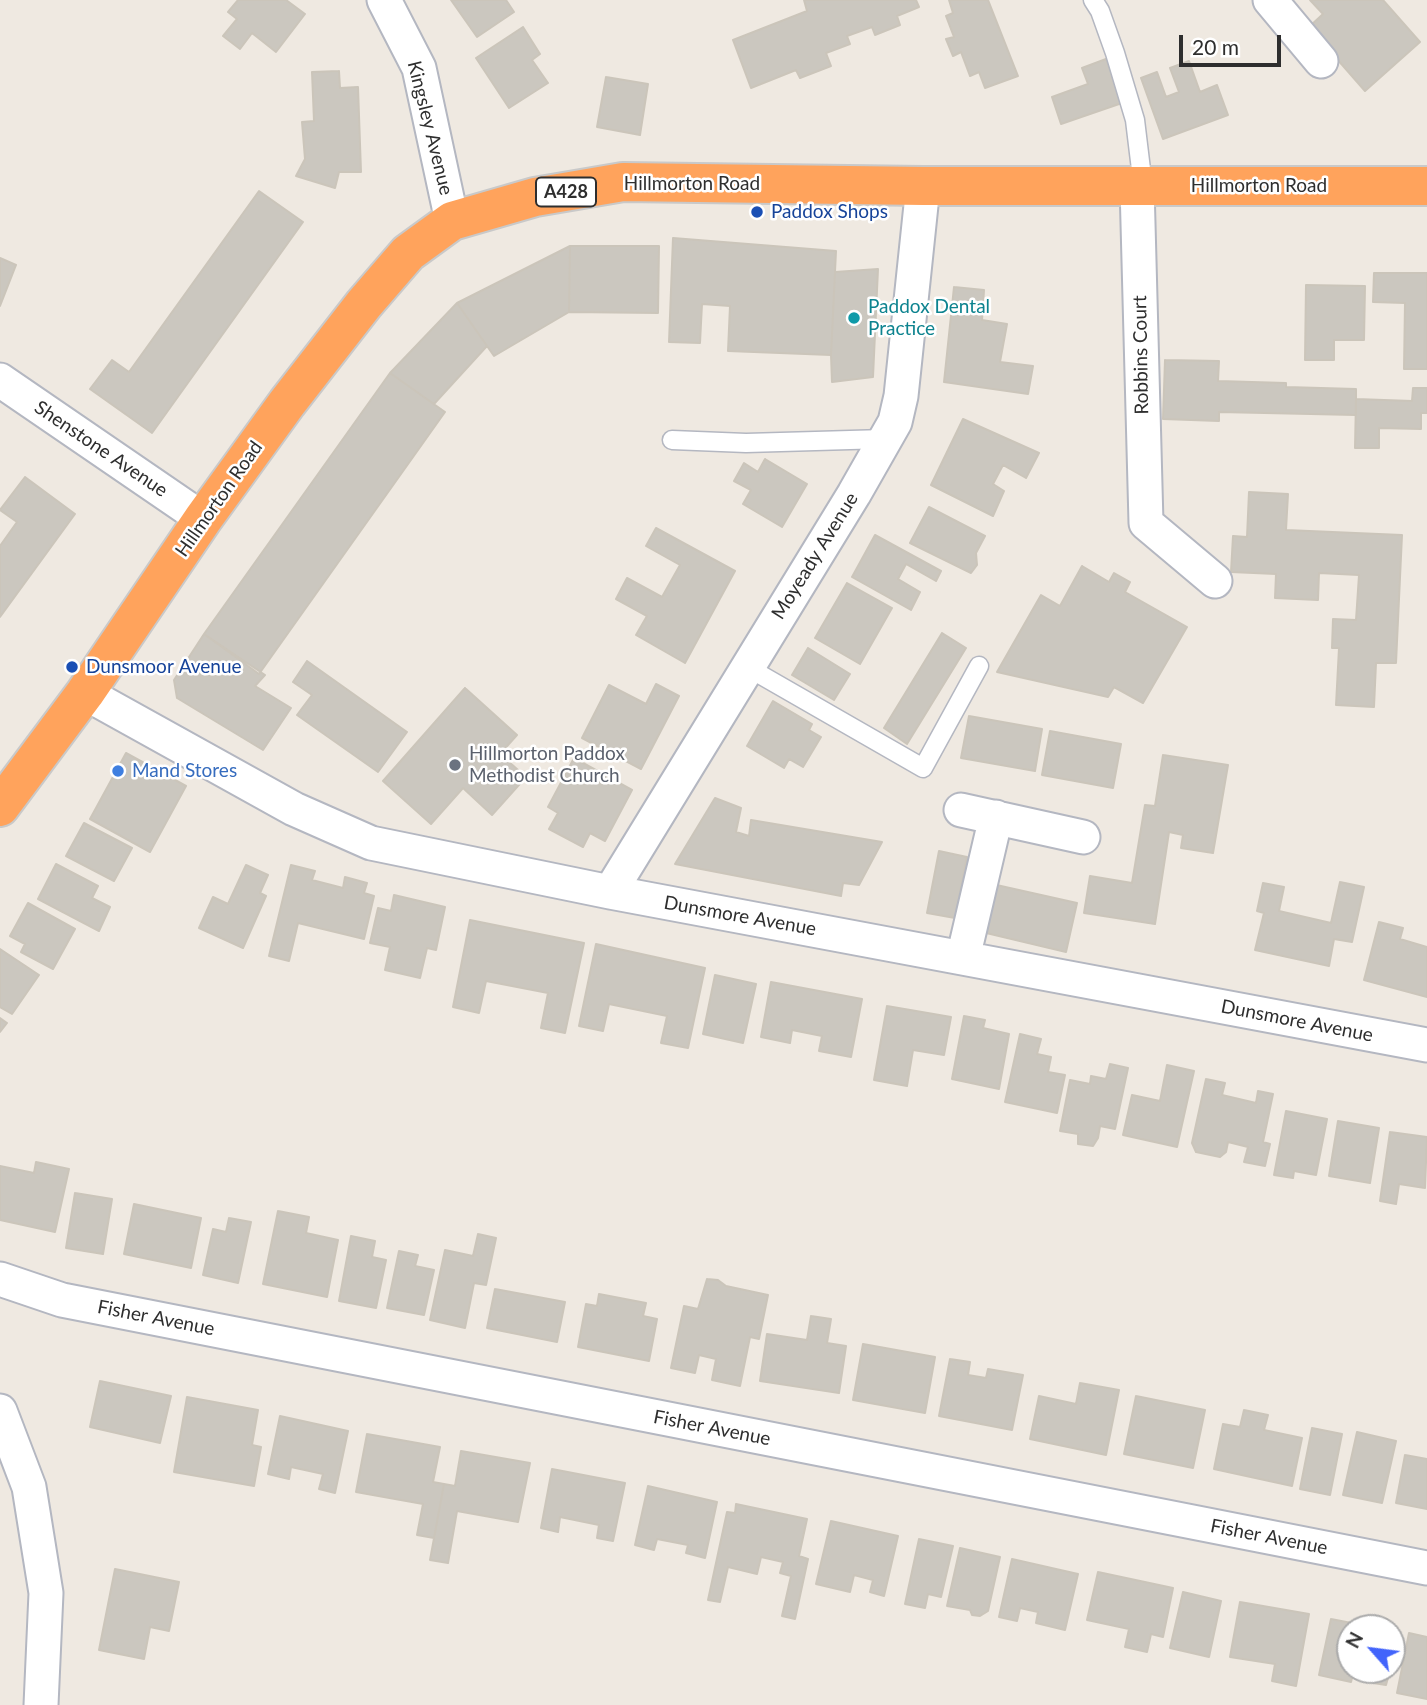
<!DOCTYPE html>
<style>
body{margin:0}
#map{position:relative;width:1427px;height:1705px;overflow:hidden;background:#efe9e1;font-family:Lato,sans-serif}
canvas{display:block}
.north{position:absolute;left:1336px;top:1614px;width:70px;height:70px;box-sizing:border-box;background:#fff;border:2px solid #ababab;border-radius:50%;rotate:298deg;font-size:19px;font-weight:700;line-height:28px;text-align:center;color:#2e2e2e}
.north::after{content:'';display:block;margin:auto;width:24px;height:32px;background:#4264fb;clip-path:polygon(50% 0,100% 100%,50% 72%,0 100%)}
.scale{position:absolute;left:1179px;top:35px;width:102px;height:32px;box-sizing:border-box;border:4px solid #2e2e2e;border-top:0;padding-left:9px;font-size:21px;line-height:24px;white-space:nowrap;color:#2e2e2e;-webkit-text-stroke:5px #fff;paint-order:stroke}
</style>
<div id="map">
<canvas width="1427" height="1705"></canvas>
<div class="north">N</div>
<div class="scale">20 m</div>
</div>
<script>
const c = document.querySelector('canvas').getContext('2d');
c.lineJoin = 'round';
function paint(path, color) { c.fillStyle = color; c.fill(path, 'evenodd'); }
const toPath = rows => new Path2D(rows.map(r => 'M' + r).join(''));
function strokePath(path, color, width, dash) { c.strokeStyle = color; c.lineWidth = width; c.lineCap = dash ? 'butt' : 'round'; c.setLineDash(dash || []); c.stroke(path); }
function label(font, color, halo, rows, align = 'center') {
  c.font = font + ' Lato,sans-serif'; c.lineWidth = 5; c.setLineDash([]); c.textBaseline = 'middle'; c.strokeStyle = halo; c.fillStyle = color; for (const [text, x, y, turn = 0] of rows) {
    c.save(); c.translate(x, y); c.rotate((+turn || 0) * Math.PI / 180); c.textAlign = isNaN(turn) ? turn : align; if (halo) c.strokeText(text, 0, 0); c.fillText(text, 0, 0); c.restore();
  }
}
const building = toPath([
 [238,0,286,0,305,14,276,52,252,33,240,49,223,36,237,19,228,12,238,0],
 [451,0,506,0,514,12,477,37,451,0],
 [916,0,919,7,897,16,900,25,875,35,872,27,847,36,850,44,826,53,831,66,800,78,796,70,751,88,733,40,807,11,804,0,916,0],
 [949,0,988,0,1018,76,985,88,979,72,970,76,961,52,953,56,946,39,954,37,946,16,953,13,949,0],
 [1310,0,1383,0,1420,42,1365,91,1309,27,1323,14,1310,0],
 [523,27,540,54,532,60,548,83,509,108,476,58,523,27],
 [1106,59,1122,103,1061,124,1052,97,1088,84,1082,68,1106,59],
 [1189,61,1200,92,1217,85,1228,115,1163,139,1141,78,1157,72,1166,97,1179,92,1170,68,1189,61],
 [339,71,340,88,358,87,361,172,339,172,335,188,296,176,305,159,302,122,314,121,312,72,339,71],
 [606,77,648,84,640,135,597,127,606,77],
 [259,191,303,222,152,433,90,389,112,360,129,372,259,191],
 [673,238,836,251,831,355,728,351,730,306,702,304,700,343,669,342,673,238],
 [570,246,659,246,658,313,569,312,570,246],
 [570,246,569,312,494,356,457,303,570,246],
 [0,258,16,265,0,306,0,258],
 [878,269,873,377,832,382,831,355,835,272,878,269],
 [1374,273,1427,273,1427,369,1404,369,1405,303,1373,302,1374,273],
 [1306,285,1365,286,1364,340,1334,340,1334,360,1305,360,1306,285],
 [954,287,984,290,982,320,1007,324,1000,362,1033,366,1028,394,944,382,954,287],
 [457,303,487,346,434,404,390,373,457,303],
 [1165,360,1219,361,1218,381,1286,383,1286,387,1356,389,1356,415,1219,412,1219,421,1163,419,1165,360],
 [390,373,445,412,259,674,204,634,390,373],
 [1413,388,1427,388,1427,413,1421,413,1421,429,1379,428,1379,448,1355,448,1356,399,1412,401,1413,388],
 [963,419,1039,453,1026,478,1003,465,993,484,1004,491,993,516,931,485,963,419],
 [765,459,807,484,782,527,743,504,751,490,734,481,744,463,758,472,765,459],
 [25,477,75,514,0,617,0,546,17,522,0,510,25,477],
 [1249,492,1288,494,1286,530,1402,535,1396,663,1376,663,1374,707,1336,705,1339,648,1332,648,1333,619,1356,620,1359,575,1319,573,1318,600,1275,598,1276,574,1231,572,1233,536,1247,537,1249,492],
 [929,507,985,536,976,553,977,565,971,573,910,543,929,507],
 [656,528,735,571,685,663,636,635,647,616,616,599,627,578,662,597,680,565,646,546,656,528],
 [875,535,941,571,936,581,906,564,898,579,920,592,911,610,852,577,875,535],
 [1082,566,1109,582,1114,573,1130,582,1125,592,1187,627,1143,703,1114,687,1108,697,997,672,1041,595,1060,606,1082,566],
 [847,583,892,608,860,664,815,638,847,583],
 [942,633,966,648,907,744,884,728,942,633],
 [204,634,265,675,255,686,291,708,263,750,177,698,174,680,204,634],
 [808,648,850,674,834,700,792,675,808,648],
 [307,661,407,732,378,772,297,715,312,695,293,682,307,661],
 [656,684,679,696,641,769,582,738,609,685,646,704,656,684],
 [465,688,517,735,500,754,526,777,492,815,463,788,431,824,383,781,465,688],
 [773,701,812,724,809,730,821,737,803,767,789,759,784,768,747,746,773,701],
 [969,716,1042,729,1035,771,961,758,969,716],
 [1050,731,1121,744,1113,788,1042,775,1050,731],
 [126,753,186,786,150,852,90,819,126,753],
 [1163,755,1228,765,1213,853,1181,848,1183,835,1169,832,1155,924,1084,913,1090,876,1132,883,1145,805,1155,806,1163,755],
 [574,758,632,790,605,841,590,833,583,847,549,829,558,813,548,807,574,758],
 [715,798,741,808,736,832,749,836,751,820,882,842,859,885,843,883,841,896,675,864,715,798],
 [84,823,132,848,114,881,66,856,84,823],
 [939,851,967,857,955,918,927,913,939,851],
 [56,864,98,886,92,898,110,907,99,931,38,899,56,864],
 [246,865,268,875,260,893,266,896,243,948,199,928,213,897,228,904,246,865],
 [291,865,315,871,312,880,343,888,345,877,367,883,364,893,374,896,364,939,298,923,289,961,269,956,291,865],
 [1340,882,1364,887,1352,942,1334,939,1329,966,1255,950,1264,913,1257,911,1263,883,1284,887,1279,911,1331,923,1340,882],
 [992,884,1077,903,1066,952,982,932,992,884],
 [394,895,445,907,436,950,427,948,420,978,385,970,390,947,370,943,378,908,391,911,394,895],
 [28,903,75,929,53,969,21,952,25,944,10,936,28,903],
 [470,920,584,943,565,1033,541,1028,548,993,486,981,479,1013,453,1007,470,920],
 [1379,922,1403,928,1400,939,1427,947,1427,997,1364,980,1379,922],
 [596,944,705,968,688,1048,661,1043,667,1016,609,1004,603,1031,579,1026,596,944],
 [0,949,39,975,12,1014,0,1007,0,949],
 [715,975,756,984,743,1043,703,1034,715,975],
 [771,982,862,999,851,1057,819,1051,822,1036,792,1030,790,1043,761,1037,771,982],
 [887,1006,951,1017,944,1055,913,1050,907,1086,874,1080,887,1006],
 [964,1016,985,1020,983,1028,1009,1034,999,1089,952,1079,964,1016],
 [0,1018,7,1023,0,1032,0,1018],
 [1020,1034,1041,1039,1037,1054,1051,1057,1048,1072,1065,1075,1057,1113,1005,1102,1020,1034],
 [1110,1064,1128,1068,1115,1129,1100,1126,1098,1138,1093,1146,1078,1144,1078,1134,1060,1131,1070,1080,1090,1084,1091,1076,1106,1079,1110,1064],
 [1167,1065,1194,1071,1177,1147,1123,1135,1132,1095,1160,1101,1167,1065],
 [1206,1079,1225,1083,1222,1095,1256,1103,1258,1091,1273,1094,1263,1142,1270,1144,1265,1166,1244,1162,1248,1147,1228,1142,1226,1152,1220,1157,1196,1152,1192,1143,1206,1079],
 [1286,1111,1327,1119,1316,1175,1294,1171,1293,1178,1274,1175,1286,1111],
 [1338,1121,1379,1128,1370,1183,1329,1176,1338,1121],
 [1390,1132,1427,1137,1425,1188,1399,1184,1396,1204,1380,1201,1390,1132],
 [36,1162,69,1169,55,1232,0,1220,0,1166,34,1173,36,1162],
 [75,1193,112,1199,103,1254,66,1248,75,1193],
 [134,1204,201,1218,191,1268,124,1254,134,1204],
 [278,1211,309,1217,306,1233,338,1240,327,1297,263,1284,278,1211],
 [229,1218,251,1222,238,1283,203,1275,213,1229,226,1232,229,1218],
 [478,1234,496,1238,486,1285,474,1283,465,1328,430,1320,445,1250,473,1256,478,1234],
 [351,1236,375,1241,372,1257,386,1260,376,1308,339,1301,351,1236],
 [399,1251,418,1255,415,1266,434,1270,424,1315,387,1308,399,1251],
 [707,1279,718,1280,726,1286,768,1295,759,1339,750,1337,740,1386,712,1380,716,1359,699,1355,695,1373,671,1368,684,1306,698,1309,707,1279],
 [495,1289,565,1302,557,1342,487,1328,495,1289],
 [599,1294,646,1303,643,1316,657,1319,649,1361,578,1347,586,1304,597,1306,599,1294],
 [811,1316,831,1319,827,1343,846,1346,839,1393,760,1381,767,1334,807,1340,811,1316],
 [863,1344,935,1357,925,1413,853,1400,863,1344],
 [950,1359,970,1362,968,1375,986,1378,988,1369,1023,1375,1012,1430,939,1416,950,1359],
 [100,1381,171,1396,160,1443,90,1427,100,1381],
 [1080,1383,1119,1390,1106,1455,1030,1439,1039,1396,1076,1404,1080,1383],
 [1136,1396,1205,1410,1193,1468,1124,1454,1136,1396],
 [187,1397,258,1410,252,1445,261,1447,254,1486,174,1472,187,1397],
 [1244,1410,1268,1415,1264,1430,1302,1438,1292,1486,1214,1469,1223,1424,1240,1427,1244,1410],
 [280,1416,348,1431,335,1493,319,1489,323,1474,291,1467,289,1479,268,1474,280,1416],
 [1312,1428,1342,1434,1330,1495,1300,1489,1312,1428],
 [1357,1432,1396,1441,1382,1503,1343,1495,1357,1432],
 [367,1434,440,1447,433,1482,444,1484,434,1538,417,1535,423,1504,356,1492,367,1434],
 [461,1451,530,1463,518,1522,457,1511,448,1563,430,1560,444,1484,455,1486,461,1451],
 [1405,1455,1427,1459,1427,1509,1396,1503,1405,1455],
 [552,1469,625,1483,613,1541,597,1538,599,1525,560,1517,558,1532,541,1528,552,1469],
 [648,1486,717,1502,705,1558,686,1553,688,1545,657,1539,654,1550,635,1545,648,1486],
 [736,1504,807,1519,799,1556,808,1559,795,1619,782,1616,791,1576,780,1573,783,1562,761,1557,757,1574,728,1567,720,1602,708,1600,727,1512,735,1513,736,1504],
 [831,1521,898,1536,884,1596,870,1592,873,1580,854,1575,850,1592,816,1584,831,1521],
 [919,1539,953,1546,941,1597,928,1594,925,1608,905,1604,919,1539],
 [960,1548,1000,1557,988,1611,980,1616,972,1615,970,1610,947,1606,960,1548],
 [1012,1559,1078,1574,1065,1630,1036,1623,1038,1612,1020,1608,1017,1621,999,1617,1012,1559],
 [115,1569,179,1582,169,1631,150,1627,144,1659,99,1650,115,1569],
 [1098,1572,1173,1588,1163,1637,1151,1634,1147,1652,1125,1647,1129,1629,1087,1620,1098,1572],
 [1183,1592,1221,1601,1209,1657,1170,1648,1183,1592],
 [1240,1602,1309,1614,1296,1686,1272,1681,1275,1664,1230,1657,1240,1602],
 [1331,1619,1377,1628,1350,1628,1350,1670,1354,1670,1351,1682,1319,1675,1331,1619],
 [1392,1631,1398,1632,1392,1659,1392,1631],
 [1409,1633,1427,1637,1427,1699,1397,1693,1409,1633],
 [1355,1670,1390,1670,1386,1685,1373,1683,1374,1674,1355,1670]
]);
paint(building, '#cbc7bf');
strokePath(building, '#cbc5ba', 2);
const lane = toPath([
 [1093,0,1100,11,1115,53,1135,120,1143,186],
 [672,440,746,443,885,439],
 [747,667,923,768,979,666]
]);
const street = toPath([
 [384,0,419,68,452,221],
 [1270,0,1321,61],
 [1137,186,1146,523,1215,581],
 [0,380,203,519],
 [85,693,294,809,371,843,610,892,1427,1045],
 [961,810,1083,837],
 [610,892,854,494,895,422,901,396,923,186],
 [963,958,996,817],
 [0,1279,62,1300,1427,1568],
 [0,1411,29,1487,46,1593,41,1705]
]);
const highway = toPath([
 [0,807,85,693,203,519,287,403,364,304,408,253,452,221,535,197,623,182,923,186,1427,186]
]);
strokePath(lane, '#b4b7c1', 21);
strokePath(street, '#b4b7c1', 37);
strokePath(highway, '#c9c9c9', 42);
strokePath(lane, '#fff', 18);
strokePath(street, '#fff', 33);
strokePath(highway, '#ffa35c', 38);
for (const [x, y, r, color] of [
 [757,212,7,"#1a4fb4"],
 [854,318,7,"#0f9aa8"],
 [72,667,7,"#1a4fb4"],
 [455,765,7,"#6b7280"],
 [118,771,7,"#3f7fe0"]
]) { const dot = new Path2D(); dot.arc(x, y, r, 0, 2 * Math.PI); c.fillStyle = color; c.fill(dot); strokePath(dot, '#fff', 2.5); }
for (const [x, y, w] of [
 [566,192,60]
]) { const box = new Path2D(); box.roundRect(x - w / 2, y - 14.5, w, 29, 5); c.fillStyle = '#fff'; c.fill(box); strokePath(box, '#2e2e2e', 2); }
label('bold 18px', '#2e2e2e', null, [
 ["A428",566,192]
]);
label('19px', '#2e2e2e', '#fff', [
 ["Kingsley Avenue",430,128,76],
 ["Hillmorton Road",692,184],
 ["Hillmorton Road",1259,186],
 ["Robbins Court",1141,355,-91],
 ["Shenstone Avenue",101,449,34],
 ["Hillmorton Road",219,499,-55],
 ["Moyeady Avenue",815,556,-58],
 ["Dunsmore Avenue",740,916,10],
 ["Dunsmore Avenue",1297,1021,11],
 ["Fisher Avenue",156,1318,11],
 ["Fisher Avenue",712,1428,11],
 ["Fisher Avenue",1269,1537,11]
]);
label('19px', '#164399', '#fff', [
 ["Paddox Shops",771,212],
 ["Dunsmoor Avenue",86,667]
], 'left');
label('19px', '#0d838f', '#fff', [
 ["Paddox Dental",868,307],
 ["Practice",868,329]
], 'left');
label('19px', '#5b616d', '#fff', [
 ["Hillmorton Paddox",469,754],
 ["Methodist Church",469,776]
], 'left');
label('19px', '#366cbe', '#fff', [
 ["Mand Stores",132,771]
], 'left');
</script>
